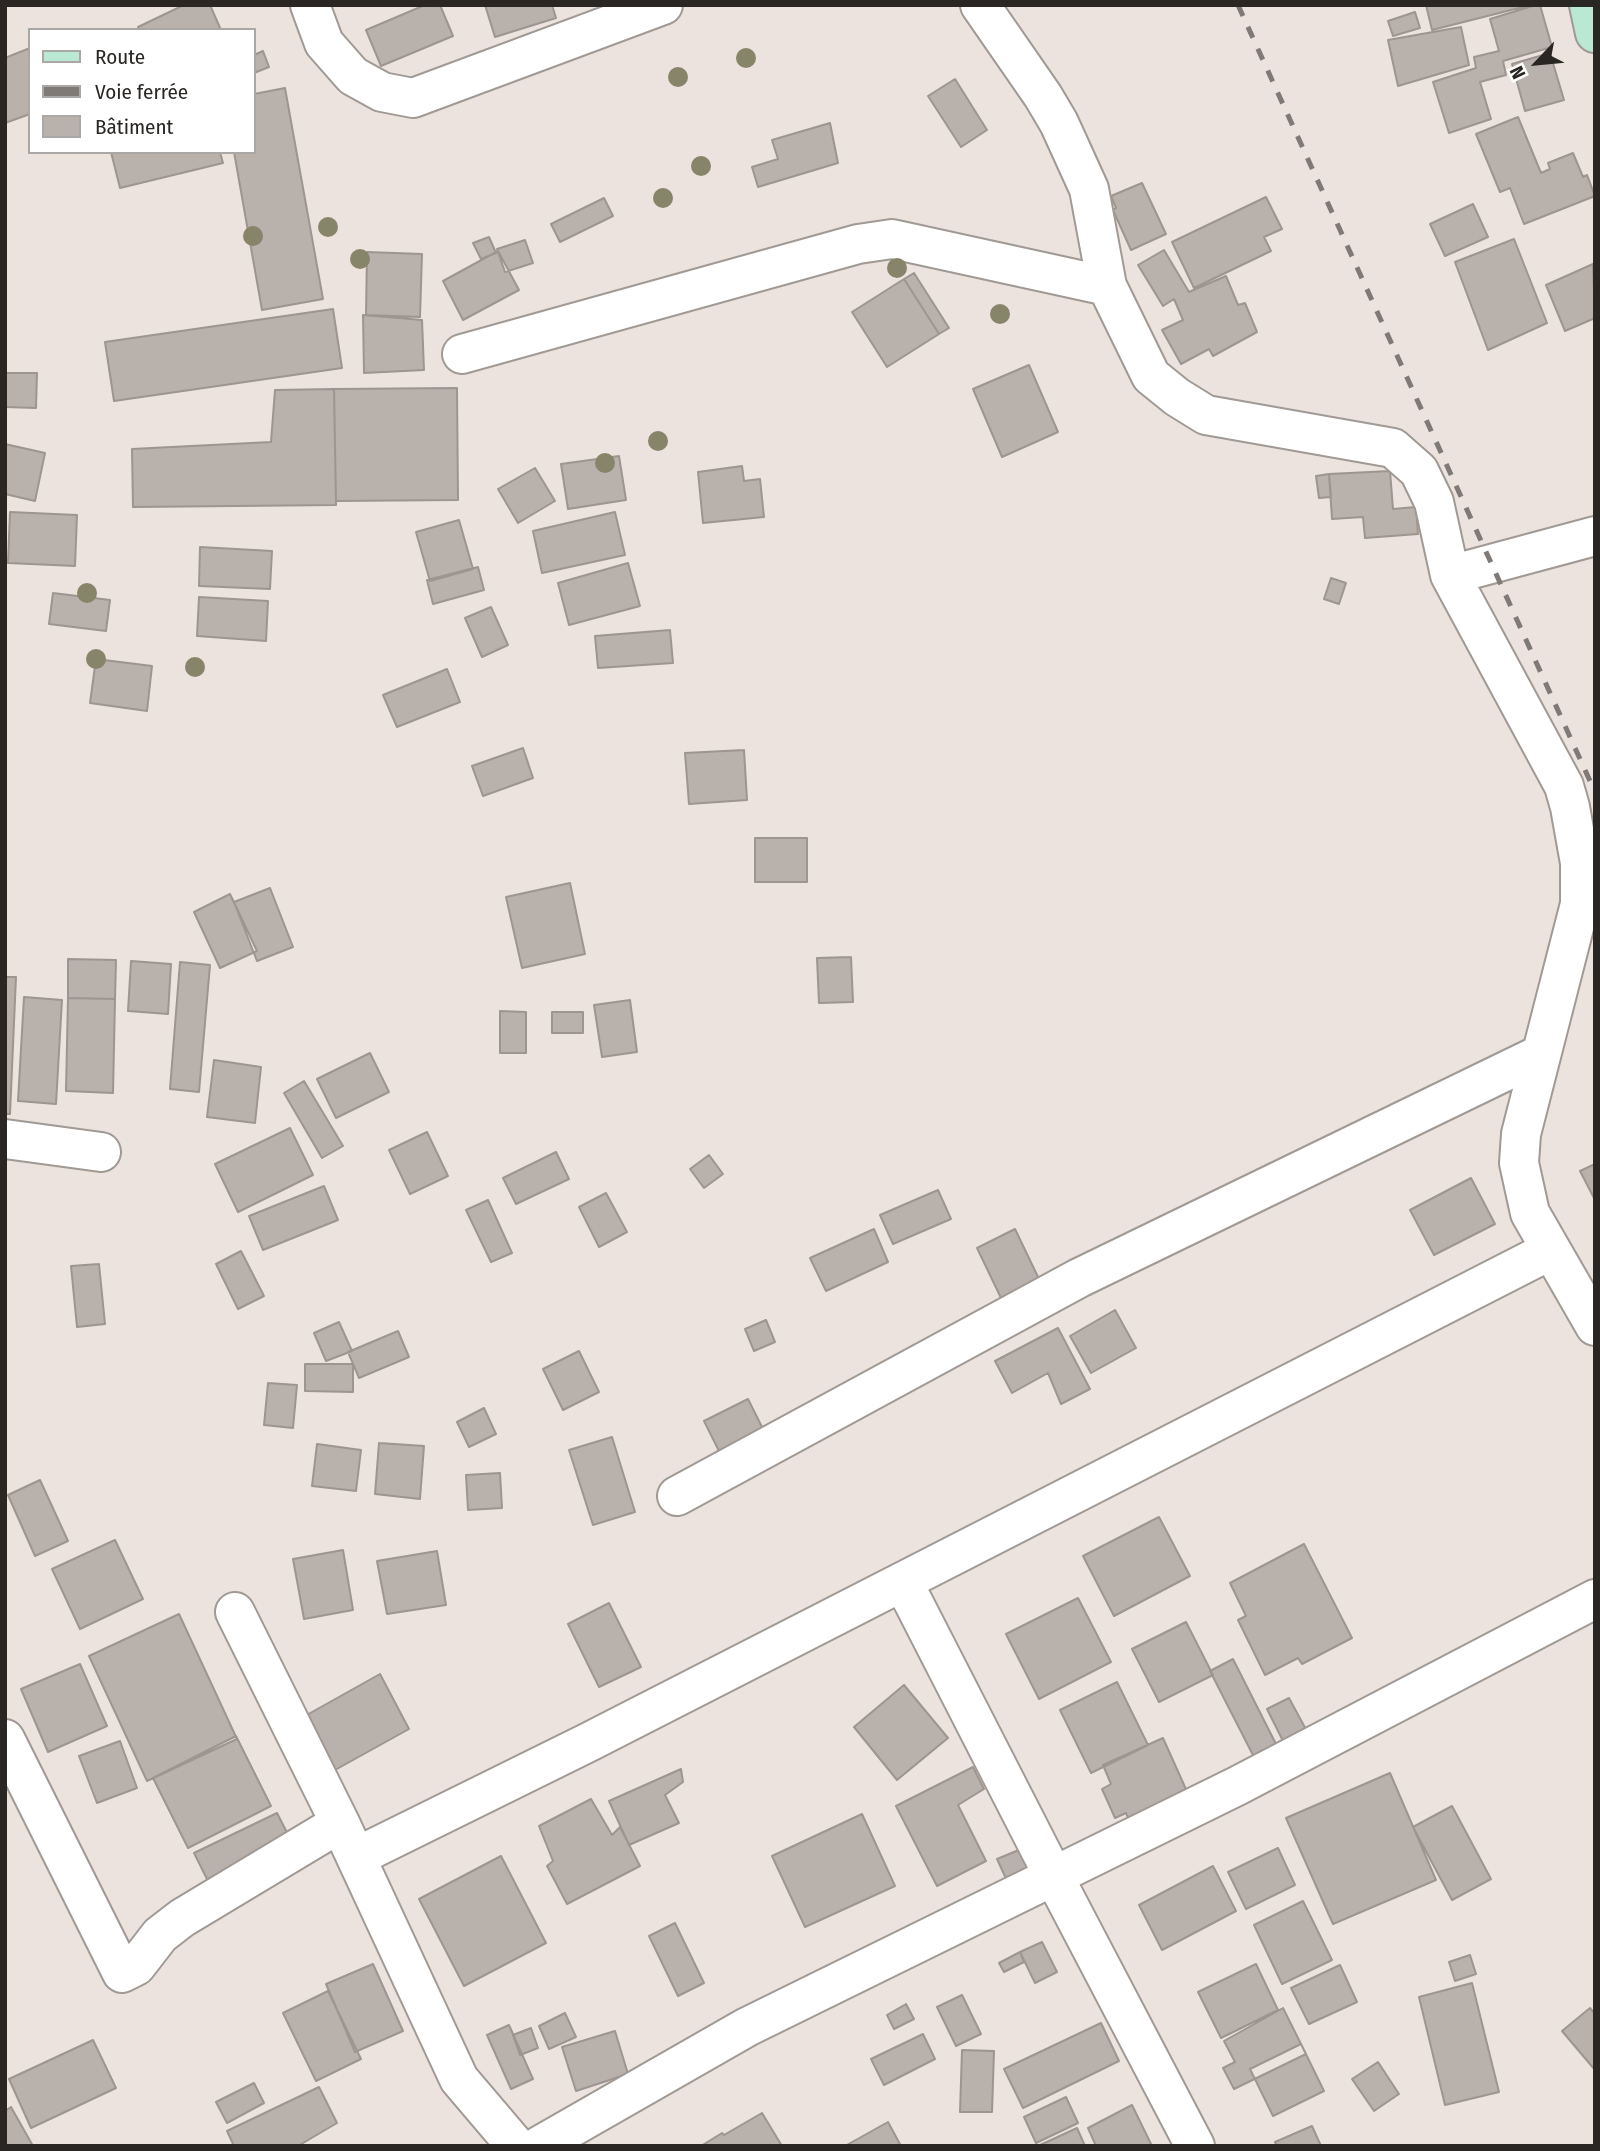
<!DOCTYPE html>
<meta charset="utf-8">
<style>
body{margin:0}
#map{position:relative;width:1600px;height:2151px;overflow:hidden;background:#ece3de;font-family:"Fira Sans Condensed",sans-serif}
canvas{display:block}
.frame{position:absolute;inset:0;border:7px solid #292624;pointer-events:none}
.legend{position:absolute;left:28px;top:28px;width:228px;height:126px;box-sizing:border-box;background:#fff;border:2px solid #a9a8a7;margin:0;padding:9px 12px;list-style:none;font-size:21px;color:#292624}
.legend li{display:flex;align-items:center;gap:14px;height:35px}
.legend b{width:35px;border:2px solid #a9a8a7}
.north{position:absolute;left:1502px;top:28px;width:70px;height:70px;-webkit-text-stroke:5px #fff;paint-order:stroke;rotate:244deg;font-size:19px;font-weight:700;line-height:28px;text-align:center;color:#292624}
.north::after{content:'';display:block;margin:auto;width:24px;height:32px;background:#292624;clip-path:polygon(50% 0,100% 100%,50% 72%,0 100%)}
</style>
<div id="map">
<canvas width="1600" height="2151"></canvas>
<div class="frame"></div>
<ul class="legend">
<li><b style="height:9px;background:#b9e8d3"></b>Route</li>
<li><b style="height:9px;background:#7f7a76"></b>Voie ferrée</li>
<li><b style="height:19px;background:#b9b1ac"></b>Bâtiment</li>
</ul>
<div class="north">N</div>
</div>
<script>
const c = document.querySelector('canvas').getContext('2d');
c.lineJoin = 'round';
function paint(path, color) { c.fillStyle = color; c.fill(path, 'evenodd'); }
const toPath = rows => new Path2D(rows.map(r => 'M' + r).join(''));
function strokePath(path, color, width, dash) { c.strokeStyle = color; c.lineWidth = width; c.lineCap = dash ? 'butt' : 'round'; c.setLineDash(dash || []); c.stroke(path); }
const building = toPath([
 [184,5,210,5,221,30,139,30,138,27,184,5],
 [425,5,440,5,453,36,381,66,366,30,425,5],
 [485,5,552,5,556,18,495,37,485,5],
 [1426,5,1531,5,1432,30,1426,5],
 [1536,5,1540,5,1552,47,1503,61,1506,75,1480,82,1491,119,1449,133,1433,82,1476,68,1474,57,1499,51,1490,19,1536,5],
 [1415,12,1420,28,1393,36,1388,21,1415,12],
 [1461,27,1469,65,1398,86,1388,40,1461,27],
 [30,48,30,114,5,123,5,58,30,48],
 [263,51,269,67,254,73,254,55,263,51],
 [1550,53,1564,100,1525,111,1512,64,1550,53],
 [955,79,987,130,961,147,928,96,955,79],
 [285,88,323,299,262,310,234,152,254,152,254,94,285,88],
 [1518,117,1541,173,1550,169,1548,163,1573,153,1583,177,1587,175,1595,196,1524,224,1510,188,1500,192,1476,134,1518,117],
 [830,123,838,163,758,187,752,167,778,159,772,140,830,123],
 [111,152,220,152,223,163,120,188,111,152],
 [1142,183,1166,234,1131,250,1113,210,1116,208,1111,196,1142,183],
 [1266,197,1282,229,1264,237,1271,251,1194,288,1172,242,1266,197],
 [604,198,613,216,560,242,551,224,604,198],
 [1473,204,1488,237,1445,256,1430,224,1473,204],
 [489,237,496,253,481,259,473,243,489,237],
 [1514,239,1547,323,1488,350,1455,262,1514,239],
 [525,240,533,263,505,272,497,249,525,240],
 [1164,250,1189,292,1226,276,1238,305,1245,303,1257,332,1213,356,1209,349,1181,364,1162,330,1183,320,1174,299,1163,306,1138,265,1164,250],
 [498,251,519,290,463,320,443,281,498,251],
 [367,252,422,254,420,317,366,315,367,252],
 [1593,264,1595,318,1565,331,1546,285,1593,264],
 [914,273,949,328,939,334,904,279,914,273],
 [904,279,939,334,887,367,852,312,904,279],
 [333,309,342,368,114,401,105,342,333,309],
 [363,315,422,320,424,370,364,373,363,315],
 [1029,365,1058,432,1002,457,973,389,1029,365],
 [5,373,37,373,36,408,5,407,5,373],
 [457,388,458,500,336,501,334,389,457,388],
 [334,389,336,505,133,507,132,449,271,442,275,390,334,389],
 [5,444,45,453,35,501,5,494,5,444],
 [619,456,626,500,568,509,561,464,619,456],
 [742,466,744,481,760,479,764,517,703,523,698,472,742,466],
 [535,468,555,501,518,523,498,489,535,468],
 [1390,471,1393,509,1416,507,1418,534,1365,538,1363,517,1332,519,1329,474,1390,471],
 [1329,474,1331,497,1319,498,1316,476,1329,474],
 [10,512,77,515,75,566,8,563,10,512],
 [615,512,625,555,542,573,533,531,615,512],
 [459,520,473,569,430,581,416,532,459,520],
 [200,547,272,551,270,589,199,586,200,547],
 [628,563,640,606,569,625,558,583,628,563],
 [478,567,484,590,433,604,427,580,478,567],
 [1331,578,1346,583,1339,604,1324,599,1331,578],
 [53,593,110,600,106,631,49,624,53,593],
 [199,597,268,601,266,641,197,636,199,597],
 [491,607,508,645,482,657,465,618,491,607],
 [670,630,673,663,598,668,595,636,670,630],
 [96,659,152,666,147,711,90,703,96,659],
 [447,669,460,702,397,727,383,695,447,669],
 [523,748,533,778,483,796,472,766,523,748],
 [744,750,747,800,689,804,685,753,744,750],
 [755,838,807,838,807,882,755,882,755,838],
 [570,883,585,954,522,968,506,897,570,883],
 [270,888,293,947,257,961,234,902,270,888],
 [230,894,257,951,220,968,194,912,230,894],
 [851,957,853,1002,819,1003,817,958,851,957],
 [68,959,116,960,115,999,68,998,68,959],
 [131,961,171,964,168,1014,128,1011,131,961],
 [180,962,210,965,199,1092,170,1089,180,962],
 [5,977,16,977,10,1114,5,1114,5,977],
 [24,997,62,1000,56,1104,18,1101,24,997],
 [68,998,115,999,113,1093,66,1091,68,998],
 [630,1000,637,1052,602,1057,594,1005,630,1000],
 [500,1011,526,1012,526,1053,500,1053,500,1011],
 [552,1012,583,1012,583,1033,552,1033,552,1012],
 [370,1053,389,1092,336,1118,317,1079,370,1053],
 [214,1060,261,1067,255,1123,207,1117,214,1060],
 [304,1081,343,1146,322,1158,284,1093,304,1081],
 [290,1128,313,1175,238,1212,215,1164,290,1128],
 [427,1132,448,1176,410,1194,389,1150,427,1132],
 [556,1152,569,1179,516,1204,503,1178,556,1152],
 [709,1155,723,1174,704,1188,690,1169,709,1155],
 [1595,1164,1595,1200,1580,1171,1595,1164],
 [1471,1178,1495,1224,1434,1255,1410,1210,1471,1178],
 [324,1186,338,1220,263,1250,249,1216,324,1186],
 [938,1190,951,1219,893,1244,880,1215,938,1190],
 [606,1193,627,1232,599,1247,579,1207,606,1193],
 [488,1200,512,1253,491,1262,466,1210,488,1200],
 [874,1229,888,1262,826,1291,810,1258,874,1229],
 [1015,1229,1039,1279,1001,1298,977,1248,1015,1229],
 [241,1251,264,1296,238,1309,216,1264,241,1251],
 [99,1264,105,1324,77,1327,71,1266,99,1264],
 [1115,1310,1136,1348,1091,1373,1070,1336,1115,1310],
 [766,1320,775,1342,754,1351,745,1329,766,1320],
 [339,1322,352,1351,326,1361,314,1333,339,1322],
 [1058,1328,1090,1389,1061,1404,1048,1373,1012,1393,995,1361,1058,1328],
 [398,1331,409,1357,359,1378,348,1352,398,1331],
 [579,1351,599,1392,563,1410,543,1369,579,1351],
 [305,1364,353,1364,353,1392,305,1391,305,1364],
 [268,1383,297,1385,293,1428,264,1425,268,1383],
 [748,1399,770,1443,726,1465,704,1421,748,1399],
 [484,1408,496,1434,469,1447,457,1422,484,1408],
 [612,1437,635,1512,593,1525,569,1450,612,1437],
 [379,1443,424,1446,420,1499,375,1494,379,1443],
 [317,1444,361,1450,356,1491,312,1486,317,1444],
 [500,1473,502,1508,468,1510,466,1475,500,1473],
 [40,1480,68,1541,35,1556,8,1495,40,1480],
 [1159,1517,1190,1576,1114,1616,1083,1556,1159,1517],
 [115,1540,143,1599,80,1629,52,1569,115,1540],
 [1304,1544,1352,1638,1302,1664,1298,1658,1265,1675,1238,1620,1246,1616,1230,1583,1304,1544],
 [343,1550,353,1610,304,1619,293,1559,343,1550],
 [437,1551,446,1605,387,1614,377,1561,437,1551],
 [1078,1598,1111,1662,1039,1699,1006,1634,1078,1598],
 [609,1603,641,1667,599,1687,568,1624,609,1603],
 [179,1614,237,1739,147,1781,89,1656,179,1614],
 [1186,1622,1213,1675,1159,1702,1132,1649,1186,1622],
 [1233,1659,1280,1752,1257,1763,1210,1671,1233,1659],
 [80,1664,107,1726,48,1752,21,1689,80,1664],
 [380,1674,409,1729,326,1775,296,1721,380,1674],
 [1117,1682,1148,1745,1091,1773,1060,1710,1117,1682],
 [904,1685,948,1738,897,1780,854,1727,904,1685],
 [1289,1698,1309,1735,1286,1747,1267,1709,1289,1698],
 [236,1736,271,1806,188,1848,153,1778,236,1736],
 [1163,1738,1189,1796,1130,1823,1126,1813,1115,1818,1102,1789,1111,1784,1103,1765,1163,1738],
 [120,1741,137,1788,97,1803,79,1756,120,1741],
 [973,1767,984,1789,958,1805,986,1861,937,1886,896,1806,973,1767],
 [681,1769,683,1782,665,1795,679,1823,629,1845,609,1801,681,1769],
 [1390,1773,1436,1880,1333,1924,1286,1818,1390,1773],
 [591,1799,612,1835,620,1827,640,1866,567,1904,547,1866,553,1861,539,1826,591,1799],
 [1452,1806,1491,1879,1452,1900,1413,1827,1452,1806],
 [277,1813,299,1856,216,1897,194,1853,277,1813],
 [862,1814,895,1886,805,1927,772,1856,862,1814],
 [1026,1847,1036,1871,1008,1883,997,1859,1026,1847],
 [1278,1848,1295,1885,1246,1909,1228,1872,1278,1848],
 [501,1856,546,1943,464,1986,419,1899,501,1856],
 [1213,1866,1236,1911,1162,1950,1139,1905,1213,1866],
 [1303,1901,1332,1960,1282,1984,1254,1925,1303,1901],
 [675,1923,704,1983,678,1996,649,1936,675,1923],
 [1042,1942,1057,1972,1035,1983,1020,1952,1042,1942],
 [1020,1952,1024,1962,1004,1972,999,1963,1020,1952],
 [1470,1955,1476,1974,1455,1981,1449,1962,1470,1955],
 [373,1964,403,2031,355,2052,326,1984,373,1964],
 [1256,1964,1278,2010,1221,2038,1198,1992,1256,1964],
 [1340,1965,1357,2002,1309,2024,1291,1988,1340,1965],
 [1472,1983,1499,2092,1445,2105,1419,1997,1472,1983],
 [328,1991,361,2059,316,2081,283,2013,328,1991],
 [962,1995,981,2034,956,2046,937,2007,962,1995],
 [906,2004,914,2019,894,2029,887,2015,906,2004],
 [1283,2008,1306,2054,1234,2089,1223,2068,1235,2062,1224,2041,1283,2008],
 [1590,2008,1595,2014,1595,2070,1562,2031,1590,2008],
 [565,2013,576,2037,549,2049,539,2026,565,2013],
 [1101,2023,1119,2061,1023,2108,1004,2069,1101,2023],
 [509,2025,533,2079,511,2089,487,2035,509,2025],
 [531,2028,538,2048,520,2055,513,2035,531,2028],
 [615,2031,628,2074,576,2091,562,2047,615,2031],
 [923,2034,935,2059,884,2085,871,2059,923,2034],
 [93,2040,116,2088,31,2128,9,2079,93,2040],
 [1301,2044,1324,2091,1273,2116,1250,2069,1301,2044],
 [962,2050,994,2051,992,2112,960,2112,962,2050],
 [1378,2062,1399,2094,1374,2111,1352,2079,1378,2062],
 [254,2083,264,2103,227,2123,216,2102,254,2083],
 [319,2087,337,2123,298,2146,234,2146,227,2131,319,2087],
 [1066,2097,1078,2123,1036,2143,1024,2117,1066,2097],
 [1132,2105,1152,2146,1096,2146,1088,2128,1132,2105],
 [11,2107,33,2146,5,2146,5,2111,11,2107],
 [762,2113,782,2146,701,2146,722,2133,724,2135,762,2113],
 [888,2122,901,2146,845,2146,888,2122],
 [1312,2126,1321,2146,1277,2146,1275,2142,1312,2126],
 [1077,2128,1085,2146,1038,2146,1077,2128]
]);
paint(building, '#b9b1ac');
strokePath(building, '#9d9590', 2);
const street = toPath([
 [310,5,324,43,353,76,382,92,413,98,663,5],
 [980,5,1043,96,1059,123,1089,189,1107,286,1151,376,1177,397,1206,415,1393,448,1419,471,1434,502,1450,575,1564,786,1570,807,1580,863,1580,904,1521,1134,1519,1163,1530,1213,1595,1326],
 [462,354,858,244,892,239,1107,286],
 [1450,575,1595,536],
 [5,1139,101,1152],
 [677,1496,1079,1278,1541,1054],
 [903,1582,1053,1875,1195,2146],
 [235,1612,340,1823,459,2079,516,2146],
 [5,1739,122,1973,136,1966,160,1935,182,1918,340,1823],
 [356,1857,587,1743,1551,1250],
 [539,2146,747,2027,1237,1786,1595,1599]
]);
const secondary = toPath([
 [1589,5,1595,33]
]);
strokePath(street, '#a09994', 42);
strokePath(secondary, '#a09994', 42);
strokePath(street, '#fff', 38);
strokePath(secondary, '#b9e8d3', 38);
strokePath(toPath([
 [1238,5,1595,792]
]), '#7f7a76', 5, [12, 12]);
c.fillStyle = '#868469';
for (const [x, y] of [
 [746,58],
 [678,77],
 [701,166],
 [663,198],
 [328,227],
 [253,236],
 [360,259],
 [897,268],
 [1000,314],
 [658,441],
 [605,463],
 [87,593],
 [96,659],
 [195,667]
]) { c.beginPath(); c.arc(x, y, 10, 0, 2 * Math.PI); c.fill(); }
</script>
